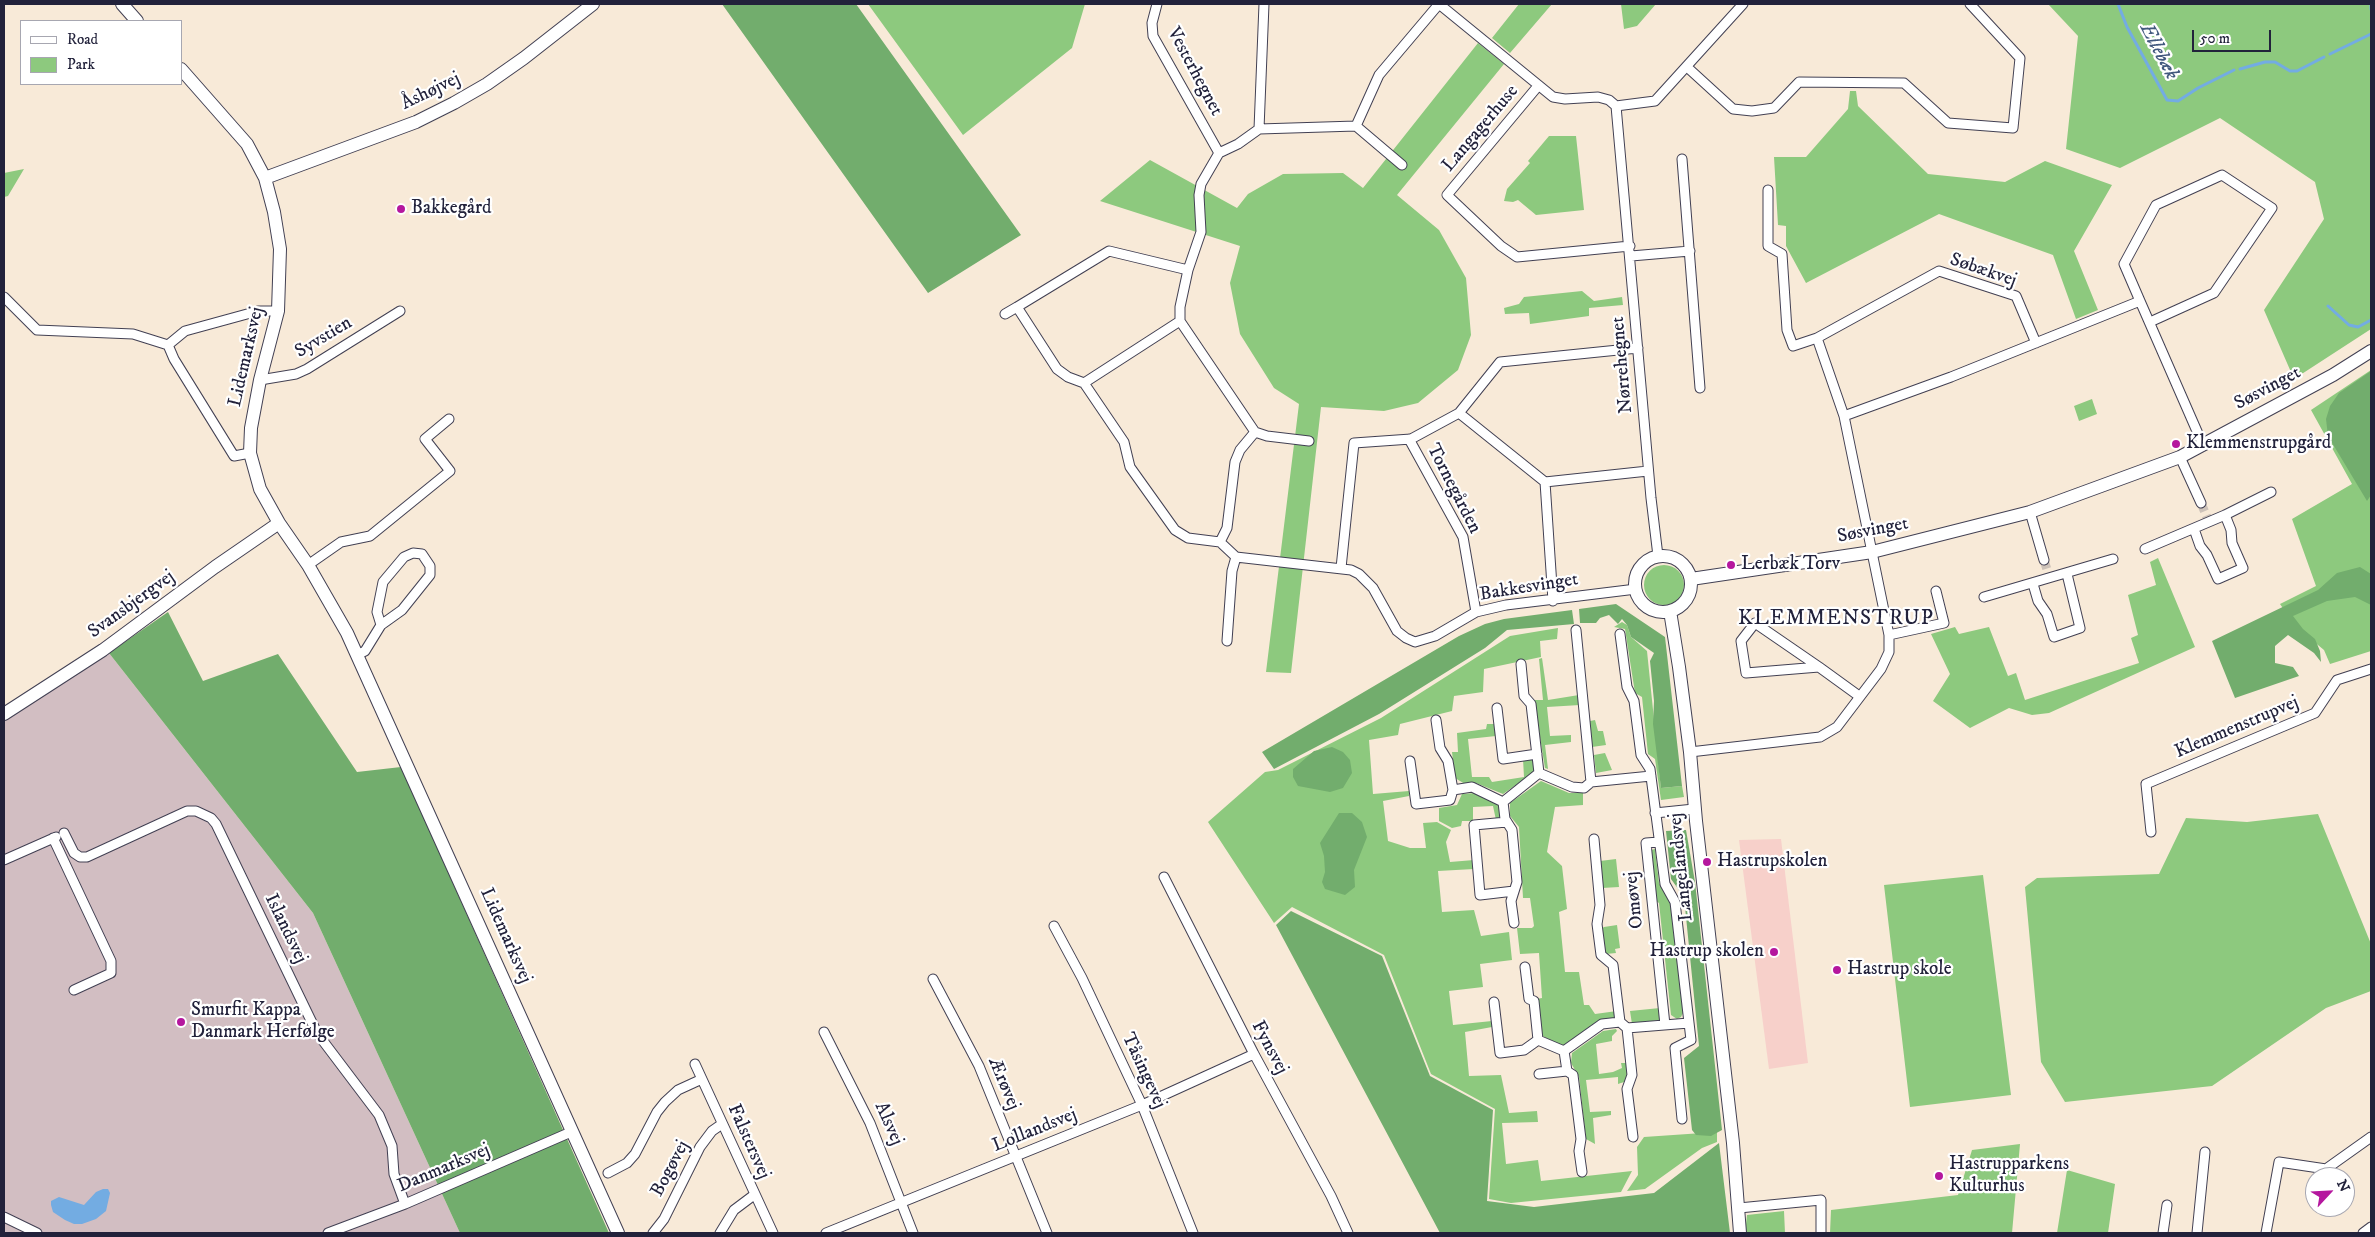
<!DOCTYPE html>
<meta charset="utf-8">
<style>
body{margin:0}
#map{position:relative;width:2375px;height:1237px;overflow:hidden;background:#f8ead8;font-family:"IM FELL DW Pica",serif}
canvas{display:block}
.frame{position:absolute;inset:0;border:5px solid #22223b;pointer-events:none}
.legend{position:absolute;left:20px;top:20px;width:162px;height:65px;box-sizing:border-box;background:#fff;border:1px solid #a7a7b1;margin:0;padding:6px 9px;list-style:none;font-size:15px;color:#22223b}
.legend li{display:flex;align-items:center;gap:10px;height:25px}
.legend b{width:25px;border:1px solid #a7a7b1}
.north{position:absolute;left:2305px;top:1167px;width:50px;height:50px;box-sizing:border-box;background:#fff;border:1px solid #a7a7b1;border-radius:50%;rotate:65deg;font-size:14px;font-weight:700;line-height:20px;text-align:center;color:#22223b}
.north::after{content:'';display:block;margin:auto;width:18px;height:22px;background:#b5179e;clip-path:polygon(50% 0,100% 100%,50% 72%,0 100%)}
.scale{position:absolute;left:2192px;top:30px;width:79px;height:22px;box-sizing:border-box;border:2px solid #22223b;border-top:0;padding-left:6px;font-size:15px;line-height:18px;white-space:nowrap;color:#22223b;-webkit-text-stroke:4px #fff;paint-order:stroke}
</style>
<div id="map">
<canvas width="2375" height="1237"></canvas>
<div class="frame"></div>
<ul class="legend">
<li><b style="height:6px;background:#fff"></b>Road</li>
<li><b style="height:14px;background:#8dc97e"></b>Park</li>
</ul>
<div class="north">N</div>
<div class="scale">50 m</div>
</div>
<script>
const c = document.querySelector('canvas').getContext('2d');
c.lineJoin = 'round';
function paint(path, color) { c.fillStyle = color; c.fill(path, 'evenodd'); }
const toPath = rows => new Path2D(rows.map(r => 'M' + r).join(''));
function strokePath(path, color, width, dash) { c.strokeStyle = color; c.lineWidth = width; c.lineCap = dash ? 'butt' : 'round'; c.setLineDash(dash || []); c.stroke(path); }
function label(font, color, halo, rows, align = 'center') {
  c.font = font + ' "IM FELL DW Pica",serif'; c.lineWidth = 4.5; c.setLineDash([]); c.textBaseline = 'middle'; c.strokeStyle = halo; c.fillStyle = color; for (const [text, x, y, turn = 0] of rows) {
    c.save(); c.translate(x, y); c.rotate((+turn || 0) * Math.PI / 180); c.textAlign = isNaN(turn) ? turn : align; if (halo) c.strokeText(text, 0, 0); c.fillText(text, 0, 0); c.restore();
  }
}
paint(toPath([
 [1781,839,1808,1063,1769,1069,1739,840]
]), '#f7d0ca');
paint(toPath([
 [109,653,313,913,460,1233,4,1233,4,721]
]), '#d2bec2');
paint(toPath([
 [868,4,1085,4,1072,48,963,135],
 [1519,4,1552,4,1510,53,1492,38],
 [1621,4,1656,4,1637,26,1624,29],
 [2048,4,2371,4,2371,329,2294,379,2264,310,2324,219,2315,182,2220,118,2120,168,2066,149,2078,36],
 [1478,43,1504,64,1397,195,1439,230,1466,278,1471,335,1458,370,1418,403,1384,411,1321,407,1291,673,1266,672,1299,404,1274,388,1240,334,1230,283,1240,246,1100,201,1150,160,1237,208,1248,194,1283,174,1343,173,1363,188],
 [1850,91,1856,91,1858,106,1928,174,2005,182,2045,161,2112,185,2074,251,2098,310,2076,319,2053,255,1939,214,1806,283,1786,246,1786,226,1778,225,1774,157,1806,157,1848,109],
 [1549,136,1576,136,1584,210,1536,215,1518,200,1513,202,1504,201,1507,189,1530,163,1528,161],
 [24,169,8,196,4,197,4,173],
 [1582,291,1594,301,1622,297,1623,305,1589,308,1589,316,1530,324,1529,313,1505,314,1504,308,1519,304,1524,297],
 [2371,370,2371,651,2330,664,2324,650,2295,626,2280,604,2316,586,2292,519,2352,484,2311,410],
 [2092,399,2097,414,2079,421,2074,406],
 [2158,558,2195,647,2049,713,2032,715,2009,708,1970,728,1933,701,1950,674,1931,634,1955,627,1959,634,1989,627,2008,676,2016,673,2025,700,2139,663,2131,638,2138,635,2128,595,2156,585,2150,562],
 '1644 585a20 20 0 1 1 40 0a20 20 0 1 1-40 0Z',
 [1622,622,1627,625,1631,637,1647,651,1661,788,1682,786,1684,797,1661,800,1655,759,1648,754,1642,697,1635,693,1625,629,1614,627],
 [1558,628,1557,639,1540,641,1541,657,1484,669,1483,692,1454,696,1452,711,1400,724,1398,735,1369,740,1373,794,1409,791,1409,796,1383,801,1388,841,1410,848,1426,848,1423,823,1437,822,1451,830,1446,842,1450,862,1474,860,1474,869,1438,871,1442,912,1474,910,1481,936,1509,932,1512,960,1480,964,1483,987,1449,991,1453,1025,1492,1021,1492,1027,1465,1032,1469,1076,1501,1075,1509,1113,1537,1111,1538,1122,1502,1123,1506,1164,1538,1160,1541,1181,1632,1171,1621,1192,1511,1203,1489,1199,1495,1109,1431,1074,1384,955,1292,907,1274,923,1208,822,1265,772,1278,770,1381,718,1510,636],
 [1542,658,1548,700,1579,695,1580,705,1547,707,1550,736,1571,735,1571,742,1545,745,1548,769,1545,768,1534,700,1543,700,1539,659],
 [1595,720,1598,731,1603,731,1606,745,1592,747,1590,721],
 [1487,724,1494,724,1496,736,1468,739,1472,777,1489,777,1492,782,1524,777,1523,759,1535,757,1536,771,1503,794,1476,783,1465,784,1455,778,1452,752,1458,752,1457,733,1486,729],
 [1605,753,1612,770,1596,773,1594,755],
 [1541,781,1569,793,1583,793,1583,805,1555,807,1547,852,1562,866,1567,909,1559,912,1565,972,1579,972,1584,1005,1589,1005,1595,1014,1617,1011,1619,1023,1597,1025,1563,1047,1541,1035,1536,999,1542,998,1539,953,1520,954,1517,928,1532,928,1534,926,1530,898,1523,898,1519,827,1510,816,1510,803],
 [1475,793,1500,805,1500,817,1496,820,1493,806,1473,807,1473,821,1462,821,1461,826,1452,828,1439,821,1439,808,1457,805,1462,794],
 [2318,814,2371,944,2371,991,2326,1008,2212,1086,2065,1102,2041,1062,2025,887,2037,878,2159,874,2186,818,2247,822],
 [1655,849,1659,883,1670,901,1683,1013,1681,1017,1677,1019,1671,1015,1659,903,1656,901,1651,850],
 [1616,859,1619,887,1602,888,1600,861],
 [1983,875,2011,1095,1910,1107,1884,885],
 [1617,925,1620,948,1615,949,1616,953,1606,954,1604,952,1601,929,1604,927],
 [1660,1008,1661,1017,1659,1020,1632,1024,1630,1011],
 [1616,1029,1617,1031,1612,1036,1612,1041,1596,1044,1599,1074,1613,1072,1622,1068,1621,1063,1627,1063,1629,1075,1624,1082,1618,1084,1618,1077,1586,1080,1590,1112,1611,1111,1611,1115,1593,1118,1595,1144,1586,1139,1579,1077,1571,1063,1572,1053,1603,1031],
 [1717,1132,1717,1142,1702,1148,1645,1189,1627,1191,1638,1175,1637,1147,1644,1137],
 [2020,1144,2012,1233,1830,1233,1831,1210,1958,1195,1972,1150],
 [2067,1170,2115,1184,2108,1233,2057,1233],
 [1784,1211,1785,1233,1745,1233,1747,1215]
]), '#8dc97e');
paint(toPath([
 [722,4,856,4,1021,235,928,293],
 [2371,371,2371,495,2367,501,2328,436,2326,419,2330,406,2339,393],
 [2360,567,2371,574,2371,605,2355,597,2327,601,2293,616,2303,629,2315,639,2320,651,2321,662,2314,653,2288,635,2275,646,2275,663,2293,667,2299,676,2235,698,2212,641,2318,590,2337,573],
 [1616,604,1665,637,1682,786,1661,788,1653,724,1654,701,1650,661,1654,653,1631,637,1627,625,1622,619,1618,624,1609,615,1600,618,1596,623,1580,623,1579,609],
 [1572,610,1574,624,1507,630,1485,648,1379,714,1274,769,1262,752,1459,636,1485,624,1504,619],
 [168,612,203,681,278,654,357,772,401,767,609,1233,460,1233,313,913,109,653],
 [1332,747,1343,752,1350,760,1352,773,1343,788,1330,792,1298,786,1293,777,1293,769,1314,751],
 [1339,813,1352,813,1362,822,1367,837,1354,870,1355,887,1345,895,1325,889,1322,882,1325,872,1324,856,1320,843],
 [1686,830,1695,882,1722,1130,1711,1136,1696,1135,1692,1130,1684,1058,1699,1046,1684,897,1671,879,1666,831],
 [1291,911,1382,956,1430,1076,1493,1110,1487,1201,1534,1207,1654,1193,1719,1143,1730,1233,1440,1233,1276,925]
]), '#72ad6d');
paint(toPath([
 [103,1189,108,1189,110,1193,106,1211,96,1219,82,1224,74,1224,65,1220,53,1212,51,1205,51,1201,59,1197,84,1205,96,1192]
]), '#73ace2');
strokePath(toPath([
 [2118,4,2127,27,2167,100,2178,101,2198,88,2234,70],
 [2371,4,2371,9],
 [2330,54,2371,34],
 [2240,69,2265,62,2275,62,2290,71,2297,71,2324,57],
 [2328,306,2349,325,2358,327,2371,320]
]), '#73ace2', 3);
strokePath(toPath([
 [2201,503,2209,522],
 [2044,560,2050,579]
]), '#cdc2b9', 9, [9, 4.5]);
const street = toPath([
 [1157,4,1152,23,1153,36,1219,153],
 [1439,4,1553,97,1565,99,1598,97,1609,100,1616,106],
 [1687,67,1733,109,1752,111,1774,108,1799,82,1904,83,1948,123,2013,128,2020,58,1970,4],
 [1538,86,1447,195,1501,246,1517,257,1630,246],
 [1616,106,1651,498,1658,556],
 [1616,106,1655,101,1743,4],
 [1356,126,1379,75,1439,4],
 [1259,129,1264,4],
 [1219,153,1201,184,1199,195,1201,232,1188,270,1180,307,1180,321,1255,432,1267,436,1309,441],
 [1219,153,1238,144,1259,129,1356,126,1402,165],
 [1682,159,1700,388],
 [1631,256,1690,251],
 [1188,270,1109,251,1017,307,1057,369,1068,377,1084,383,1124,442,1130,467,1175,530,1188,538,1220,542,1236,557,1351,570,1359,574,1373,588,1397,631,1406,638,1415,642,1435,636,1476,612,1506,605,1636,589],
 [4,297,37,330,133,334,168,345,185,331,258,311,278,311],
 [1005,314,1017,307],
 [2150,322,2214,293,2272,208,2222,175,2156,205,2124,264,2140,301,2203,445],
 [1817,338,1939,271,2016,296,2036,343],
 [168,345,174,359,234,456,250,453],
 [260,380,296,374,307,369,400,311],
 [1084,383,1180,321],
 [1459,413,1545,482,1553,601],
 [1844,416,1951,377,2140,301],
 [1409,439,1463,537,1476,612],
 [2180,457,2201,503],
 [1545,482,1648,471],
 [2030,512,2044,560],
 [2194,529,2200,546,2207,555,2218,579,2243,568,2232,543,2231,530,2225,515],
 [1220,542,1227,528,1235,462,1240,450,1255,432],
 [2145,549,2225,515,2271,492],
 [308,565,341,542,370,536,450,471,425,439,449,419],
 [1341,568,1354,443,1411,439,1459,413,1500,362,1638,348],
 [2033,584,2038,601,2047,614,2054,637,2080,628,2067,574],
 [1984,597,2113,559],
 [1576,630,1591,782],
 [1620,634,1627,687,1634,701,1641,755,1650,769,1665,884,1675,902,1691,1040,1675,1048,1682,1119],
 [1889,635,1944,623,1936,591],
 [1227,641,1232,571,1236,557],
 [357,655,365,651,381,625,402,610,430,575,430,566,422,554,413,553,404,557,383,582,377,612,381,625],
 [1521,664,1524,696,1531,704,1539,773],
 [1819,667,1746,673,1741,641,1755,623,1819,667,1859,696],
 [1497,708,1503,759,1537,754],
 [1436,720,1440,748,1448,761,1453,790],
 [1690,752,1820,737,1837,727,1881,669,1889,652,1889,635,1844,416,1817,338,1793,346,1787,330,1782,254,1768,246,1768,190],
 [1410,761,1416,804,1450,800,1453,790,1472,787,1503,802,1539,773,1572,787,1584,788,1591,782,1651,776],
 [1503,802,1505,819,1512,830,1517,882,1511,901,1514,923],
 [1655,813,1694,809],
 [1507,822,1474,825,1480,895,1514,891],
 [2151,832,2146,784,2315,713,2337,680,2371,669],
 [64,833,74,853,80,857,87,857,187,811,196,811,211,818,216,824,317,1033,379,1115,392,1146,394,1174,405,1204],
 [53,838,111,961,111,973,74,990],
 [1594,839,1600,905,1597,924,1601,955,1613,965,1620,1022],
 [1659,842,1646,843,1665,1025],
 [4,860,56,837],
 [1164,877,1254,1054,1331,1196,1348,1233],
 [1054,926,1082,978,1142,1105,1193,1233],
 [1525,967,1529,999,1534,1001,1538,1040],
 [933,979,979,1066,1047,1233],
 [1494,1002,1500,1053,1524,1050,1538,1040,1564,1051,1602,1024,1620,1022,1627,1028,1632,1075,1627,1089,1633,1137],
 [1627,1028,1689,1023],
 [824,1032,870,1123,913,1233],
 [1564,1051,1567,1071,1573,1075,1581,1139,1579,1151,1582,1172],
 [695,1064,773,1233],
 [1539,1074,1567,1071],
 [608,1173,627,1163,635,1154,657,1112,665,1102,678,1090,702,1079],
 [1739,1208,1821,1200,1821,1233],
 [4,1217,37,1233],
 [328,1233,405,1204,571,1132],
 [653,1233,664,1219,700,1147,712,1131,722,1124],
 [720,1233,734,1210,754,1195],
 [826,1233,1142,1105,1254,1054],
 [2163,1233,2167,1205],
 [2197,1233,2205,1152],
 [2266,1233,2279,1162,2326,1169,2371,1137],
 [2363,1233,2371,1227]
]);
const secondary = toPath([
 [122,4,137,21],
 [181,69,247,144,265,178,274,212,280,249,278,311,260,380,251,428,250,453,260,489,279,523,308,565,347,633,618,1233],
 [265,178,416,122,454,103,487,84,524,58,593,4],
 '1635 584a28 28 0 1 1 56 0a28 28 0 1 1-56 0Z',
 [1691,579,1872,552,2030,512,2180,457,2333,375,2371,351],
 [1670,611,1679,667,1690,752,1696,821,1733,1143,1740,1233],
 [4,714,103,650,215,567,279,523]
]);
strokePath(street, '#424053', 11);
strokePath(secondary, '#424053', 14);
strokePath(street, '#fff', 9);
strokePath(secondary, '#fff', 12);
for (const [x, y, r, color] of [
 [401,209,5,"#b5179e"],
 [2176,444,5,"#b5179e"],
 [1731,565,5,"#b5179e"],
 [1707,862,5,"#b5179e"],
 [1774,952,5,"#b5179e"],
 [1837,970,5,"#b5179e"],
 [181,1022,5,"#b5179e"],
 [1939,1176,5,"#b5179e"]
]) { const dot = new Path2D(); dot.arc(x, y, r, 0, 2 * Math.PI); c.fillStyle = color; c.fill(dot); strokePath(dot, '#fff', 2); }
label('19px', '#22223b', '#fff', [
 ["Vesterhegnet",1194,72,62],
 ["Åshøjvej",431,92,-26],
 ["Langagerhuse",1481,129,-50],
 ["Søbækvej",1983,271,19],
 ["Syvstien",324,338,-31],
 ["Lidemarksvej",247,357,-77],
 ["Nørrehegnet",1623,365,-95],
 ["Søsvinget",2268,389,-28],
 ["Tornegården",1453,489,63],
 ["Søsvinget",1873,531,-11],
 ["Bakkesvinget",1529,588,-9],
 ["Svansbjergvej",132,605,-36],
 ["Klemmenstrupvej",2237,728,-23],
 ["Langelandsvej",1682,867,-96],
 ["Omøvej",1635,900,-96],
 ["Islandsvej",285,929,64],
 ["Lidemarksvej",505,936,66],
 ["Fynsvej",1269,1048,62],
 ["Tåsingevej",1143,1071,65],
 ["Ærøvej",1003,1084,67],
 ["Alsvej",888,1124,66],
 ["Lollandsvej",1035,1131,-22],
 ["Falstersvej",748,1142,66],
 ["Danmarksvej",444,1169,-23],
 ["Bogøvej",671,1169,-62]
]);
label('19px', '#22223b', '#fff', [
 ["Bakkegård",411,209],
 ["Klemmenstrupgård",2186,444],
 ["Lerbæk Torv",1741,565],
 ["Hastrupskolen",1717,862],
 ["Hastrup skolen",1764,952,"right"],
 ["Hastrup skole",1847,970],
 ["Smurfit Kappa",191,1011],
 ["Danmark Herfølge",191,1033],
 ["Hastrupparkens",1949,1165],
 ["Kulturhus",1949,1187]
], 'left');
label('italic 20px', '#42597e', '#fff', [
 ["Ellebæk",2158,52,62]
]);
c.letterSpacing = '1px';
label('21px', '#22223b', '#fff', [
 ["KLEMMENSTRUP",1836,620]
]);
c.letterSpacing = '0px';
</script>
